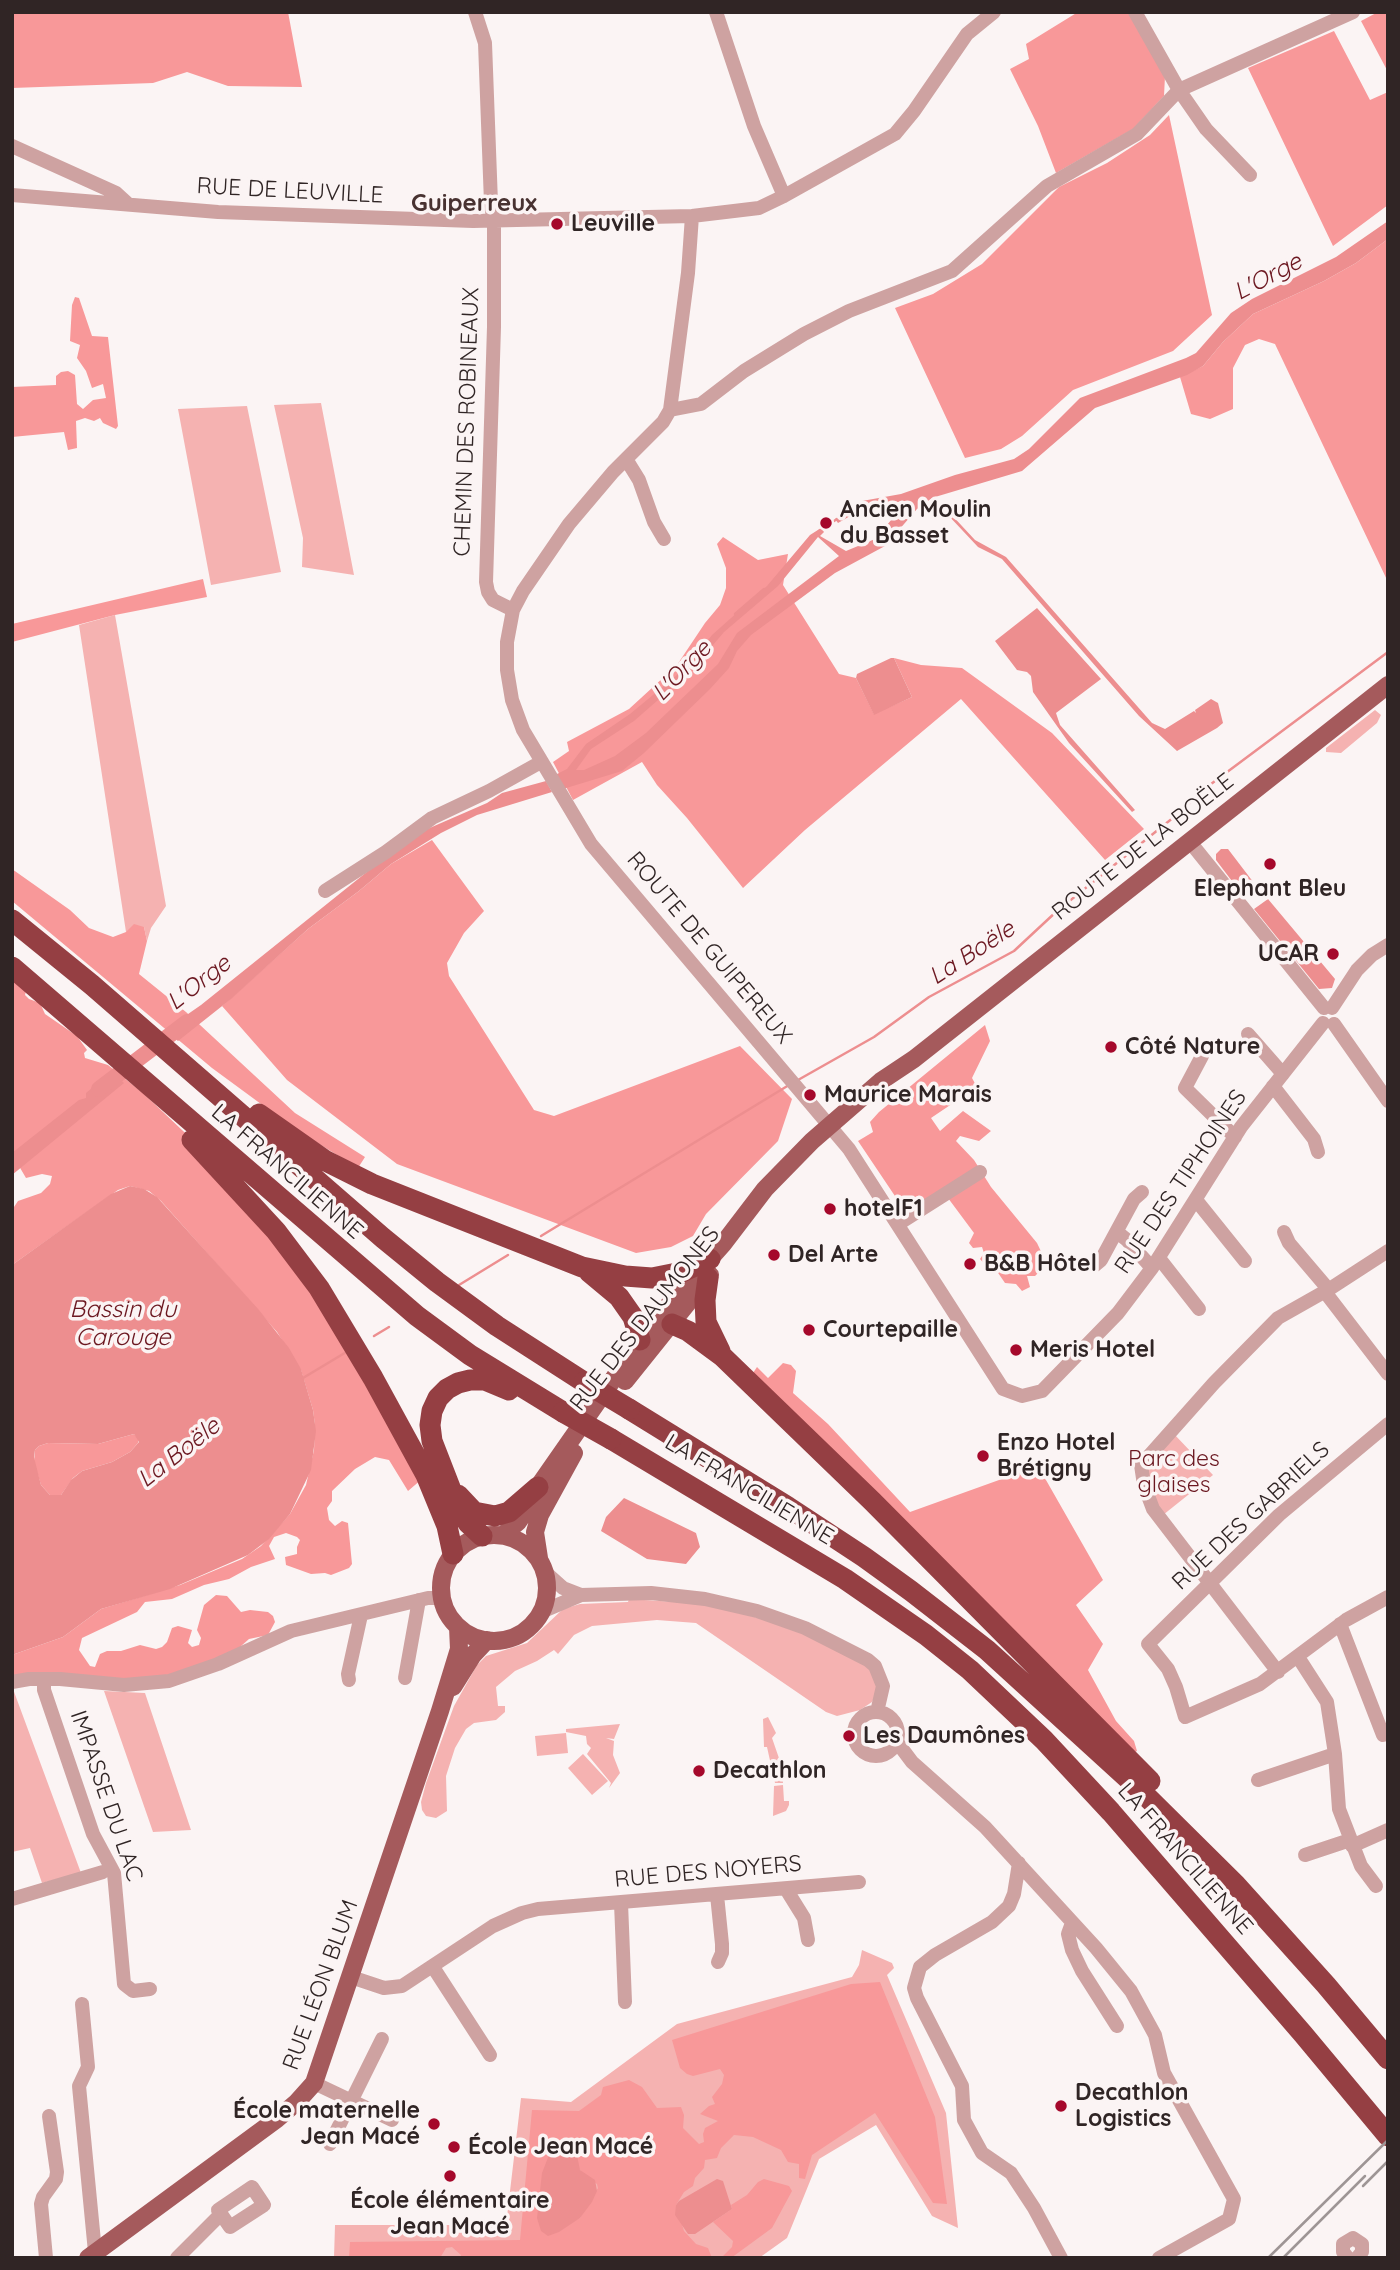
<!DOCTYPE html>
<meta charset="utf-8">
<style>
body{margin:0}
#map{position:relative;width:1400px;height:2270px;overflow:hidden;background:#fbf4f4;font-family:Quicksand,sans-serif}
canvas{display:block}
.frame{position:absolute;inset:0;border:14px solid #302525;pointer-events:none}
</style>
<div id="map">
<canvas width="1400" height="2270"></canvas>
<div class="frame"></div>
</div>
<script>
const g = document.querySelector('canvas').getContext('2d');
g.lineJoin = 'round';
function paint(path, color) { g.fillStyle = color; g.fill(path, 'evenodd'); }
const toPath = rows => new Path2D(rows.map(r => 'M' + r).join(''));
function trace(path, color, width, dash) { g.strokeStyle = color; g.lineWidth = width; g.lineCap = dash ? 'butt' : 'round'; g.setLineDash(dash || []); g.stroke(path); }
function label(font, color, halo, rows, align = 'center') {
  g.font = font + ' Quicksand,sans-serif'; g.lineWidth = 7; g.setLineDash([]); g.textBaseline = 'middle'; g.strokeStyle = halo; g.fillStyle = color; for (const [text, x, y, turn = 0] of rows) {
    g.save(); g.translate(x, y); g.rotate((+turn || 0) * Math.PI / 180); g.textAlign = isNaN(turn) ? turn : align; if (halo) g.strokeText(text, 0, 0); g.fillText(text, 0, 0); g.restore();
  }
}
const green = toPath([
 [321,403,354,575,302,567,303,538,274,405],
 [247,406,281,572,211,585,178,409],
 [115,615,166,906,151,928,147,941,144,927,126,932,79,625],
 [1375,710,1381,715,1377,723,1341,753,1326,752,1326,748],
 [1174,1434,1213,1475,1163,1515,1157,1505,1149,1481,1147,1465],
 [629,1599,707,1604,791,1627,871,1668,878,1691,872,1702,860,1710,837,1716,826,1712,696,1623,657,1620,592,1626,574,1635,558,1654,554,1650,537,1661,515,1671,496,1687,498,1706,505,1706,505,1712,496,1720,474,1723,466,1729,455,1748,446,1776,447,1811,436,1818,426,1816,422,1810,421,1802,426,1783,454,1706,477,1665,486,1656,527,1643,563,1609,580,1604,628,1602],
 [12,1689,13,1689,81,1873,42,1883,30,1848,12,1852],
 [104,1691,145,1693,191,1830,153,1832],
 [768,1717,776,1733,772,1738,781,1764,783,1783,775,1783,767,1747,764,1747,763,1719],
 [620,1724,614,1739,606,1738,614,1741,613,1755,620,1773,609,1788,611,1783,587,1754,591,1748,587,1744,586,1736,566,1732,566,1729],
 [566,1733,568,1753,537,1756,535,1736],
 [583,1754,608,1781,592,1795,568,1768],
 [783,1785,784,1801,789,1801,789,1805,786,1811,773,1816,774,1786],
 [862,1950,892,1963,894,1968,887,1975,946,2113,958,2228,932,2216,876,2125,819,2159,787,2238,759,2258,334,2258,335,2225,506,2225,521,2098,571,2102,677,2024,852,1977,859,1965]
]);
const forest = toPath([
 [12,12,288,12,302,87,228,86,187,72,153,83,12,88],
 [1078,12,1129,12,1165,76,1164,96,1133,129,1056,173,1038,126,1010,69,1029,59,1026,44],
 [1378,12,1388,12,1388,72,1361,21],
 [1334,31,1370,100,1388,92,1388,205,1333,246,1248,68],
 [1169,115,1212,315,1173,351,1073,390,1022,436,1001,449,965,458,895,308,933,294,982,264,1059,187,1107,163,1150,135],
 [1388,239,1388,582,1275,344,1259,339,1245,345,1233,368,1233,409,1210,419,1191,414,1180,377,1203,366,1223,342,1253,314,1324,281,1356,263],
 [75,297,79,298,92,336,108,337,118,426,116,429,103,423,100,418,94,421,85,418,76,421,77,448,68,450,64,432,12,437,12,387,56,385,56,376,61,372,68,371,75,375,77,404,83,409,93,400,106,398,103,384,92,388,86,371,77,358,80,345,70,341,72,305],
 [723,537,758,560,788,554,783,585,839,674,856,678,874,714,912,697,894,658,921,665,962,668,1052,733,1144,829,1105,860,961,699,805,830,743,888,687,818,657,785,642,762,573,800,553,762,569,751,567,742,629,709,677,665,705,623,720,605,726,588,726,568,717,544],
 [203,579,207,597,115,615,12,642,12,624],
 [432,840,484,911,464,933,447,963,449,976,534,1110,554,1116,740,1046,792,1099,778,1141,706,1214,693,1236,671,1247,636,1253,397,1164,287,1080,222,1006,308,929,359,891,391,864],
 [12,869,70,910,89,928,113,937,126,932,134,924,144,927,147,941,139,974,186,1012,295,1113,365,1157,358,1168,295,1129,212,1068,12,901],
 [12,980,26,991,25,995,29,999,40,1003,45,1014,77,1036,87,1050,84,1053,85,1058,108,1065,143,1093,202,1149,290,1255,422,1479,408,1491,389,1460,375,1457,355,1469,332,1491,332,1501,327,1508,329,1520,335,1526,342,1521,348,1523,352,1564,349,1568,331,1575,325,1573,311,1574,286,1565,285,1557,297,1554,297,1547,300,1540,297,1537,286,1533,274,1537,269,1546,275,1559,251,1567,229,1579,204,1585,172,1599,145,1602,137,1612,82,1638,79,1650,90,1666,95,1667,100,1654,107,1651,121,1651,140,1645,156,1649,162,1647,167,1642,172,1628,178,1626,192,1630,188,1643,192,1647,199,1645,201,1638,197,1630,204,1605,216,1595,227,1596,241,1612,250,1610,268,1612,273,1616,275,1622,268,1635,249,1639,231,1655,173,1676,142,1679,12,1676,12,1655,63,1637,101,1609,180,1585,242,1559,261,1546,290,1514,306,1485,314,1450,315,1425,313,1410,301,1370,277,1332,161,1201,149,1191,130,1186,118,1190,12,1265,12,1210,18,1201,41,1193,50,1184,52,1176,42,1174,26,1178,12,1154],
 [985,1025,990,1041,972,1078,977,1087,931,1118,940,1131,963,1111,991,1131,979,1141,960,1136,956,1141,974,1160,991,1187,1037,1243,1047,1264,1035,1276,1027,1276,1030,1287,1022,1291,1016,1284,1005,1283,994,1267,987,1267,980,1259,984,1253,982,1247,973,1248,969,1243,974,1233,948,1198,912,1209,903,1208,858,1141,873,1132,870,1122,879,1112],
 [783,1363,791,1365,796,1371,793,1393,828,1424,910,1512,1038,1466,1103,1580,1076,1605,1103,1644,1088,1670,1116,1721,1134,1741,1137,1751,1131,1754,753,1373,757,1367,768,1378],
 [134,1434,139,1439,138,1443,130,1452,112,1462,82,1471,73,1478,61,1495,50,1495,41,1485,34,1462,35,1450,39,1446,48,1443,98,1444],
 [880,1982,935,2117,947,2204,933,2203,875,2113,812,2155,805,2179,799,2178,799,2164,788,2162,781,2150,753,2137,734,2135,721,2148,717,2158,705,2160,704,2168,695,2178,693,2186,684,2192,676,2205,684,2231,696,2244,708,2248,712,2258,460,2258,461,2255,452,2247,446,2248,440,2258,349,2258,350,2242,520,2240,532,2110,579,2111,601,2095,603,2087,629,2080,642,2087,657,2108,681,2107,684,2115,683,2128,699,2144,704,2142,703,2134,705,2128,718,2121,700,2114,709,2106,715,2104,712,2097,722,2084,724,2075,720,2069,693,2076,687,2074,680,2068,672,2040,851,1984],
 [578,2167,583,2174,597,2184,598,2188,580,2218,566,2225],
 [764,2179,789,2186,792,2191,772,2228,731,2258,721,2258,732,2247,733,2241,713,2222,732,2209,731,2205,747,2195,758,2182]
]);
const water = toPath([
 [1388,221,1388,239,1356,263,1324,281,1253,314,1223,342,1203,366,1187,375,1095,408,1022,471,935,497,975,540,1006,557,1152,723,1165,729,1194,711,1196,713,1195,710,1211,699,1218,703,1223,723,1217,728,1177,751,1139,716,1002,559,978,547,932,498,917,509,885,546,835,573,751,635,737,651,729,668,710,689,644,753,622,771,563,789,555,775,567,769,586,744,630,714,688,666,712,635,767,586,810,535,821,528,824,532,820,536,846,551,875,539,903,506,904,501,864,508,838,523,835,519,862,501,901,494,955,475,1014,459,1029,449,1080,398,1186,358,1196,353,1231,313,1252,299,1336,257],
 [818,537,839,556,737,633,718,664,646,733,615,756,584,770,576,770,591,749,634,721,690,672,724,632,778,586],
 [1037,608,1101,679,1056,713,1060,725,1135,810,1132,812,1069,743,1033,692,1031,676,1027,672,1017,670,995,641],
 [891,658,894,658,912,697,874,715,856,678,857,674],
 [546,781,552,792,477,815,441,833,391,864,359,891,308,929,231,999,178,1041,165,1030,201,1005,368,871,425,830,487,803,502,793],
 [1221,849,1228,849,1257,887,1244,897,1216,860,1216,854],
 [1268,899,1335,979,1332,988,1319,989,1254,909],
 [114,1074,124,1083,12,1175,12,1153,79,1100,86,1098,86,1093,99,1082],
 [130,1186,144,1189,157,1197,259,1310,289,1348,301,1369,313,1410,316,1431,311,1470,290,1514,269,1539,248,1555,170,1589,101,1609,63,1637,12,1655,12,1265,111,1194],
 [134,1434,139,1442,130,1452,112,1462,82,1471,71,1480,61,1495,50,1495,41,1485,34,1457,35,1450,39,1446,48,1443,98,1444],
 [624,1498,696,1533,700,1547,686,1564,647,1559,601,1531,606,1517],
 [563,2145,569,2145,576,2150,580,2170,595,2180,597,2191,592,2202,580,2218,559,2232,548,2236,541,2231,537,2218,542,2173,549,2155],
 [717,2179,723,2181,732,2209,695,2234,688,2234,675,2215,676,2205,679,2201]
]);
const stream = toPath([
 [819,531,837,519],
 [735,614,764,589],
 [798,1080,874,1037,929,997,1014,951,1057,911,1179,813,1203,790,1388,652],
 [541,1236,789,1085],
 [459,1285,508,1255],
 [374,1336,389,1327],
 [303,1378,348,1351]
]);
const river = toPath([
 [99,1089,187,1022]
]);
const minor = toPath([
 [475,12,485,43,491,203,494,226,494,327,486,582,488,592,493,600,513,610],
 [716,12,754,126,784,196],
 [1135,12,1179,90,1206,129,1250,175],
 [12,146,116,193,128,204],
 [12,195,218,212,473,221,692,216,759,208,784,196,895,134,914,111,967,34,994,12],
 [692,216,688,273,670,410,663,422,613,472,569,524,523,591,513,610,507,642,507,670,512,700,523,730,591,844,849,1149,1003,1389,1022,1396,1042,1391,1118,1313,1152,1268,1241,1127,1323,1023],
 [670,410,701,404,744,371,804,334,849,311,952,271,1047,186,1137,134,1179,90,1353,12],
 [626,459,639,480,654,522,664,539],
 [1190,842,1324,1008],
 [325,891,386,852,432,818,489,791,541,762],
 [1332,1008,1357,970,1372,955,1388,945],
 [1334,1024,1388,1101],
 [1248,1034,1283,1074],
 [1202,1056,1185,1088,1235,1137],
 [1273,1086,1314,1139,1318,1152],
 [1196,1200,1245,1261],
 [898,1224,980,1172],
 [1117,1232,1127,1240,1152,1268],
 [1284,1232,1289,1243,1329,1290],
 [1159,1258,1199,1309],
 [1095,1265,1101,1260,1134,1199,1142,1192],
 [1325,1292,1388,1374],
 [1388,1424,1279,1515,1148,1644,1168,1669,1176,1687,1185,1717,1260,1684,1346,1620,1388,1597],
 [544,1571,563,1588,581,1595],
 [541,1612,581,1595,651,1593,705,1599,757,1611,805,1628,868,1660,875,1666,883,1686,877,1712],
 [1340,1624,1383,1735],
 [1298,1657,1327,1702,1335,1754,1339,1809,1361,1866,1376,1886],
 [1278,1672,1153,1509,1144,1485,1141,1465,1214,1383,1278,1318,1331,1288,1388,1251],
 [405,1678,419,1600],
 [44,1679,44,1690,93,1834,114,1873,124,1984,133,1991,150,1989],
 [349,1680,348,1674,361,1615],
 [12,1682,29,1679,60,1679,124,1685,169,1681,218,1664,291,1631,428,1598,442,1598],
 '854 1734a22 22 0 1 1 44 0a22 22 0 1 1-44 0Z',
 [897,1742,912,1762,985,1827,1096,1948,1131,1991,1155,2035,1164,2073,1234,2199,1229,2219,1159,2258],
 [1258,1780,1335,1754],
 [1352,1846,1388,1830],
 [1305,1855,1350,1840],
 [1019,1863,1014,1894,1009,1906,992,1922,935,1955,920,1967,914,1988,917,1998,962,2086,964,2120,982,2153,1011,2173,1034,2208,1061,2258],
 [786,1889,804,1918,808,1940],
 [717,1895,722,1944,722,1953,718,1962],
 [12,1899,103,1872],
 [621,1903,625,2002],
 [1072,1923,1068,1934,1072,1950,1082,1971,1117,2026],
 [433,1967,490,2055],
 [351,1977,384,1988,402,1986,493,1926,522,1913,538,1909,859,1882],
 [82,2004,88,2067,79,2086,95,2252],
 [314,2083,392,2120],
 [330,2144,382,2039],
 [46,2258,41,2204,43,2197,56,2179,57,2172,49,2116],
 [177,2258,221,2214,218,2210,252,2187,264,2205,230,2227,221,2214],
 [1348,2258,1343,2252,1343,2244,1353,2238,1362,2244,1362,2252,1357,2258]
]);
const major = toPath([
 [625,1381,710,1275],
 '441 1588a53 53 0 1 1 106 0a53 53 0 1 1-106 0Z',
 [503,1535,518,1522,529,1506,538,1487,651,1325,723,1244,765,1189,812,1141,881,1081,914,1059,1388,685],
 [539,1558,535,1532,540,1515,574,1453],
 [453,1687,473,1655,487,1640],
 [88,2258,277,2119,297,2102,314,2083,440,1711,459,1649,458,1627]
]);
const highway = toPath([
 [12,920,92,985,383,1238,437,1282,497,1326,584,1382],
 [12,967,417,1316,470,1355,563,1412],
 [259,1114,326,1161,372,1184,582,1267,625,1276,652,1278,682,1272,710,1259],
 [192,1140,276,1231,319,1288,373,1378,426,1475,447,1526,453,1554],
 [589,1272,619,1297,633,1317,640,1340],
 [708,1278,705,1300,706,1322,720,1351],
 [672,1324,688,1331,722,1356,872,1501,1150,1781],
 [629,1409,788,1507,864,1557,911,1591,987,1650,1135,1785,1236,1885,1326,1985,1388,2059],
 [611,1439,845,1579,926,1635,970,1670,1044,1740,1111,1812,1303,2034,1388,2136],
 [458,1495,474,1512,495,1516,509,1512,538,1487],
 [482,1536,468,1523,458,1508,432,1441,430,1425,432,1411,438,1398,447,1389,458,1383,470,1380,485,1380,509,1390]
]);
const rail = toPath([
 [1363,2186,1388,2161],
 [1268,2258,1388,2140],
 [1283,2258,1365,2176]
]);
const highwayBridge = toPath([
 [584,1382,629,1409],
 [563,1412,611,1439]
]);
const markers = [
 [557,224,7,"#a5082b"],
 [826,523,7,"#a5082b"],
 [1270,864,7,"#a5082b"],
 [1333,954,7,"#a5082b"],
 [1111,1047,7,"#a5082b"],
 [810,1095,7,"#a5082b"],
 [830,1209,7,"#a5082b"],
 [774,1255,7,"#a5082b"],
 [970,1264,7,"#a5082b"],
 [809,1330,7,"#a5082b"],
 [1016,1350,7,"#a5082b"],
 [983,1456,7,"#a5082b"],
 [849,1736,7,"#a5082b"],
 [699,1771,7,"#a5082b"],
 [1061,2106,7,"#a5082b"],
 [434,2124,7,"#a5082b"],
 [454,2147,7,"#a5082b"],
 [450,2176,7,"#a5082b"]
];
const streetNames = [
 ["RUE DE LEUVILLE",290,191,3],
 ["CHEMIN DES ROBINEAUX",467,422,-88],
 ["ROUTE DE LA BOËLE",1143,847,-38],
 ["ROUTE DE GUIPEREUX",709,948,50],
 ["LA FRANCILIENNE",287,1172,41],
 ["RUE DES TIPHOINES",1181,1182,-56],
 ["RUE DES DAUMONES",645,1319,-52],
 ["LA FRANCILIENNE",749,1490,31],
 ["RUE DES GABRIELS",1251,1516,-43],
 ["IMPASSE DU LAC",106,1796,71],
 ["LA FRANCILIENNE",1185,1859,49],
 ["RUE DES NOYERS",708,1872,-5],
 ["RUE LÉON BLUM",321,1985,-70]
];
const poiNames = [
 ["Leuville",571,224],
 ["Ancien Moulin",840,510],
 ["du Basset",840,536],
 ["Elephant Bleu",1270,889,"center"],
 ["UCAR",1319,954,"right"],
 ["Côté Nature",1125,1047],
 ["Maurice Marais",824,1095],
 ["hotelF1",844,1209],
 ["Del Arte",788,1255],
 ["B&B Hôtel",984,1264],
 ["Courtepaille",823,1330],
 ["Meris Hotel",1030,1350],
 ["Enzo Hotel",997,1443],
 ["Brétigny",997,1469],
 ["Les Daumônes",863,1736],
 ["Decathlon",713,1771],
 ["Decathlon",1075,2093],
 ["Logistics",1075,2119],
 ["École maternelle",420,2111,"right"],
 ["Jean Macé",420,2137,"right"],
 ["École Jean Macé",468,2147],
 ["École élémentaire",450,2201,"center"],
 ["Jean Macé",450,2227,"center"]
];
const parkNames = [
 ["Parc des",1174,1459],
 ["glaises",1174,1485]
];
const neighbourhoodNames = [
 ["Guiperreux",474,204]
];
const waterNames = [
 ["L'Orge",1268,277,-28],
 ["L'Orge",682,671,-46],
 ["La Boële",972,953,-33],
 ["L'Orge",199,983,-38],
 ["Bassin du",123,1310],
 ["Carouge",123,1338],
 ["La Boële",179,1453,-38]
];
paint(green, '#f5b2b1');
paint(forest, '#f89899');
paint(water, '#ed8e8f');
trace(stream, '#ed8e8f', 2.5);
trace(river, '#ed8e8f', 16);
trace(minor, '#cea2a1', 14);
trace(major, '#a55a5c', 18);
trace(highway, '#953f43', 21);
trace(rail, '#9e9595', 2.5);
trace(highwayBridge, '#953f43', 21);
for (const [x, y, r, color] of markers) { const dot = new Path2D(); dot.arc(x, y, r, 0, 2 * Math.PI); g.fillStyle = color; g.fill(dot); trace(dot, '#fbf4f4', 2.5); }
label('23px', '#302525', '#fbf4f4', streetNames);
label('bold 23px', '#302525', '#fbf4f4', poiNames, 'left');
label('23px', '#6b1821', '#fbf4f4', parkNames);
label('bold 24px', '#483231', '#fbf4f4', neighbourhoodNames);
label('italic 24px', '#6c1821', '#fbf4f4', waterNames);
</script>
